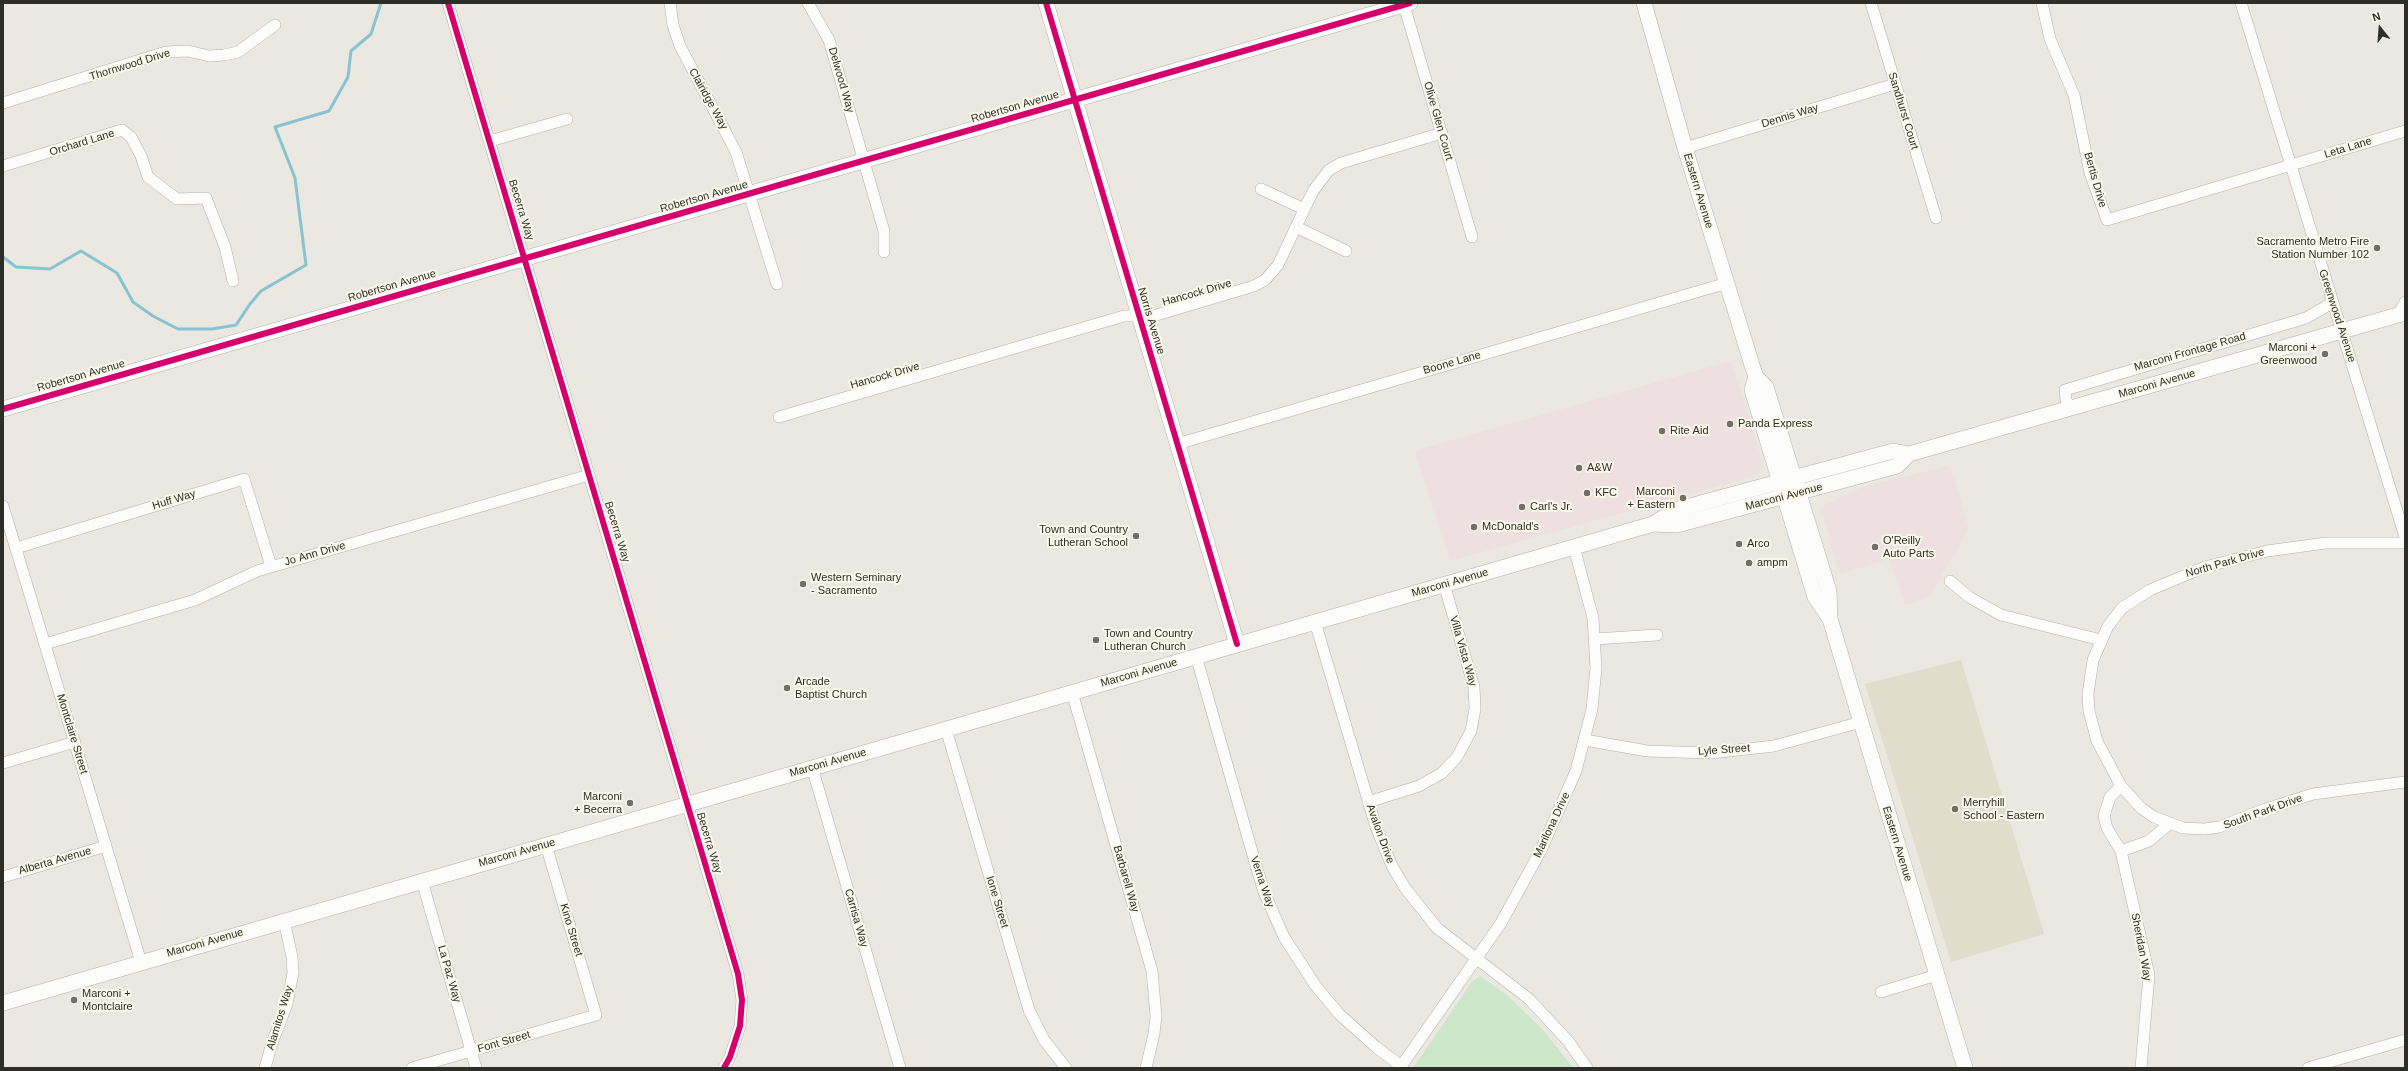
<!DOCTYPE html>
<style>
body{margin:0}
#map{position:relative;width:2408px;height:1071px;overflow:hidden;background:#eae8e0;font-family:Arial,sans-serif}
canvas{display:block}
.frame{position:absolute;inset:0;border:4px solid #2e2e28;pointer-events:none}
.north{position:absolute;left:2360px;top:8px;width:40px;height:40px;-webkit-text-stroke:3px #faf8ea;paint-order:stroke;rotate:343deg;font-size:11px;font-weight:700;line-height:16px;text-align:center;color:#2e2e28}
.north::after{content:'';display:block;margin:auto;width:14px;height:18px;background:#2e2e28;clip-path:polygon(50% 0,100% 100%,50% 72%,0 100%)}
</style>
<div id="map">
<canvas width="2408" height="1071"></canvas>
<div class="frame"></div>
<div class="north">N</div>
</div>
<script>
const g = document.querySelector('canvas').getContext('2d');
g.lineJoin = 'round';
function paint(path, color) { g.fillStyle = color; g.fill(path, 'evenodd'); }
const toPath = rows => new Path2D(rows.map(r => 'M' + r).join(''));
function trace(path, color, width, dash) { g.strokeStyle = color; g.lineWidth = width; g.lineCap = dash ? 'butt' : 'round'; g.setLineDash(dash || []); g.stroke(path); }
function label(font, color, halo, rows, align = 'center') {
  g.font = font + ' Arial,sans-serif'; g.lineWidth = 4; g.setLineDash([]); g.textBaseline = 'middle'; g.strokeStyle = halo; g.fillStyle = color; for (const [text, x, y, turn = 0] of rows) {
    g.save(); g.translate(x, y); g.rotate((+turn || 0) * Math.PI / 180); g.textAlign = isNaN(turn) ? turn : align; if (halo) g.strokeText(text, 0, 0); g.fillText(text, 0, 0); g.restore();
  }
}
const commercial = toPath([
 [1731,361,1764,466,1758,475,1450,561,1415,455,1417,450],
 [1950,465,1969,529,1929,597,1905,605,1889,559,1840,574,1821,511,1826,504,1860,488]
]);
const built = toPath([
 [1961,660,2044,934,1951,962,1865,684]
]);
const green = toPath([
 [1480,976,1508,996,1543,1030,1573,1068,1413,1068,1472,982]
]);
const stream = toPath([
 [3,257,16,267,50,269,81,251,117,273,133,302,153,316,178,329,212,329,236,325,250,304,261,291,306,265,295,178,275,127,329,111,348,77,351,51,371,34,381,3]
]);
const street = toPath([
 [448,3,738,974,742,1000,740,1026,730,1057,724,1068],
 [670,3,673,25,680,46,736,152,777,284],
 [808,3,829,40,884,231,884,252],
 [1871,3,1936,218],
 [2042,3,2050,39,2074,95,2090,173,2107,220,2405,131],
 [2241,3,2405,537],
 [1404,5,1472,237],
 [3,103,166,52,188,51,209,56,224,55,238,52,275,25],
 [490,141,567,119],
 [1685,148,1895,84],
 [3,166,122,130,131,137,141,156,148,177,177,199,206,198,225,247,233,281],
 [1261,189,1304,209],
 [1296,227,1346,251],
 [2398,315,2405,302],
 [2070,408,2066,400,2065,390,2306,318,2332,303],
 [779,417,1124,316,1153,316,1254,286,1265,280,1278,265,1313,191,1329,170,1341,163,1442,133],
 [1177,444,1727,283],
 [3,506,141,962],
 [2405,543,2326,543,2267,551,2205,567,2150,590,2122,608,2108,626,2093,660,2088,694,2089,711,2097,741,2121,786,2141,808,2154,817,2183,828,2205,829,2219,827,2266,809,2313,794,2405,782],
 [16,548,244,479,271,566],
 [1950,581,1969,597,2001,615,2101,640],
 [1315,622,1376,827,1392,866,1405,888,1437,928,1529,999,1568,1041,1587,1068],
 [1595,639,1657,635],
 [45,644,195,600,257,571,589,475],
 [1196,656,1257,869,1264,892,1284,937,1315,985,1339,1014,1376,1047,1401,1066],
 [1072,692,1152,971,1156,1016,1154,1034,1146,1068],
 [946,729,1029,1010,1044,1040,1066,1068],
 [1585,740,1647,751,1711,753,1774,746,1861,722],
 [3,763,75,742],
 [812,767,900,1068],
 [2121,786,2110,797,2104,816,2107,828,2121,851,2149,975,2141,1068],
 [1368,802,1419,786,1442,773,1457,757,1471,731,1475,709,1474,687,1444,584],
 [2121,851,2149,841,2169,824],
 [3,877,106,846],
 [422,881,476,1068],
 [1881,992,1937,975],
 [265,1068,272,1043,287,1004,293,973,292,957,284,920],
 [412,1068,596,1015,546,845],
 [1400,1068,1501,923,1541,850,1576,771,1592,709,1596,668,1593,618,1574,547],
 [2308,1068,2405,1040]
]);
const secondary = toPath([
 [1046,3,1237,644],
 [1644,3,1685,148,1752,365,1756,377,1766,387,1829,591,1830,619,1965,1068],
 [1756,377,1752,390,1815,597,1830,619],
 [3,409,1410,3],
 [1653,524,1677,525,1871,473,1897,466,1909,454],
 [3,1003,1653,524,1675,510,1893,451,1909,454,2405,313]
]);
const cycleway = toPath([
 [448,3,738,974,742,1000,740,1026,730,1057,724,1068],
 [1046,3,1237,644],
 [3,409,1410,3]
]);
const markers = [
 [2377,248,4,"#706f68"],
 [2325,354,4,"#706f68"],
 [1730,424,4,"#706f68"],
 [1662,431,4,"#706f68"],
 [1579,468,4,"#706f68"],
 [1587,493,4,"#706f68"],
 [1683,498,4,"#706f68"],
 [1522,507,4,"#706f68"],
 [1474,527,4,"#706f68"],
 [1136,536,4,"#706f68"],
 [1739,544,4,"#706f68"],
 [1875,547,4,"#706f68"],
 [1749,563,4,"#706f68"],
 [803,584,4,"#706f68"],
 [1096,640,4,"#706f68"],
 [787,688,4,"#706f68"],
 [630,803,4,"#706f68"],
 [1955,809,4,"#706f68"],
 [74,1000,4,"#706f68"]
];
const streetNames = [
 ["Thornwood Drive",130,65,-17],
 ["Delwood Way",841,80,74],
 ["Clairidge Way",708,99,61],
 ["Robertson Avenue",1015,107,-16],
 ["Sandhurst Court",1903,111,73],
 ["Dennis Way",1790,116,-17],
 ["Olive Glen Court",1438,121,74],
 ["Orchard Lane",82,143,-17],
 ["Leta Lane",2348,148,-17],
 ["Bertis Drive",2095,180,74],
 ["Eastern Avenue",1698,191,73],
 ["Robertson Avenue",704,197,-16],
 ["Becerra Way",521,210,73],
 ["Robertson Avenue",392,286,-16],
 ["Hancock Drive",1197,293,-16],
 ["Greenwood Avenue",2337,316,72],
 ["Norris Avenue",1151,321,73],
 ["Marconi Frontage Road",2190,352,-16],
 ["Boone Lane",1452,363,-16],
 ["Robertson Avenue",81,376,-16],
 ["Hancock Drive",885,376,-16],
 ["Marconi Avenue",2157,384,-16],
 ["Marconi Avenue",1784,497,-15],
 ["Huff Way",174,500,-17],
 ["Becerra Way",617,532,73],
 ["Jo Ann Drive",315,554,-16],
 ["North Park Drive",2225,563,-16],
 ["Marconi Avenue",1450,583,-16],
 ["Villa Vista Way",1463,651,74],
 ["Marconi Avenue",1139,673,-16],
 ["Montclaire Street",72,734,73],
 ["Lyle Street",1724,750,-4],
 ["Marconi Avenue",828,763,-16],
 ["South Park Drive",2263,812,-20],
 ["Marilona Drive",1552,825,-65],
 ["Avalon Drive",1380,834,70],
 ["Becerra Way",709,843,73],
 ["Eastern Avenue",1897,844,73],
 ["Marconi Avenue",517,853,-16],
 ["Alberta Avenue",55,861,-16],
 ["Barbarell Way",1126,879,74],
 ["Verna Way",1262,882,71],
 ["Ione Street",997,902,73],
 ["Carrisa Way",856,918,74],
 ["Kino Street",571,930,73],
 ["Marconi Avenue",205,943,-16],
 ["Sheridan Way",2141,947,79],
 ["La Paz Way",449,974,74],
 ["Alamitos Way",280,1018,-73],
 ["Font Street",504,1042,-16]
];
const poiNames = [
 ["Sacramento Metro Fire",2369,242,"right"],
 ["Station Number 102",2369,255,"right"],
 ["Marconi +",2317,348,"right"],
 ["Greenwood",2317,361,"right"],
 ["Panda Express",1738,424],
 ["Rite Aid",1670,431],
 ["A&W",1587,468],
 ["Marconi",1675,492,"right"],
 ["+ Eastern",1675,505,"right"],
 ["KFC",1595,493],
 ["Carl's Jr.",1530,507],
 ["McDonald's",1482,527],
 ["Town and Country",1128,530,"right"],
 ["Lutheran School",1128,543,"right"],
 ["O'Reilly",1883,541],
 ["Auto Parts",1883,554],
 ["Arco",1747,544],
 ["ampm",1757,563],
 ["Western Seminary",811,578],
 ["- Sacramento",811,591],
 ["Town and Country",1104,634],
 ["Lutheran Church",1104,647],
 ["Arcade",795,682],
 ["Baptist Church",795,695],
 ["Marconi",622,797,"right"],
 ["+ Becerra",622,810,"right"],
 ["Merryhill",1963,803],
 ["School - Eastern",1963,816],
 ["Marconi +",82,994],
 ["Montclaire",82,1007]
];
paint(commercial, '#eee0e0');
paint(built, '#e0ddcd');
paint(green, '#cbe6c9');
trace(stream, '#89c3d1', 3);
trace(street, '#b2b0ab', 12);
trace(secondary, '#b2b0ab', 16);
trace(street, '#fcfcfa', 11);
trace(secondary, '#fcfcfa', 15);
trace(cycleway, '#d6006c', 6);
for (const [x, y, r, color] of markers) { const dot = new Path2D(); dot.arc(x, y, r, 0, 2 * Math.PI); g.fillStyle = color; g.fill(dot); trace(dot, '#faf8ea', 1.5); }
label('11px', '#2e2e28', '#faf8ea', streetNames);
label('11px', '#2e2e28', '#faf8ea', poiNames, 'left');
</script>
